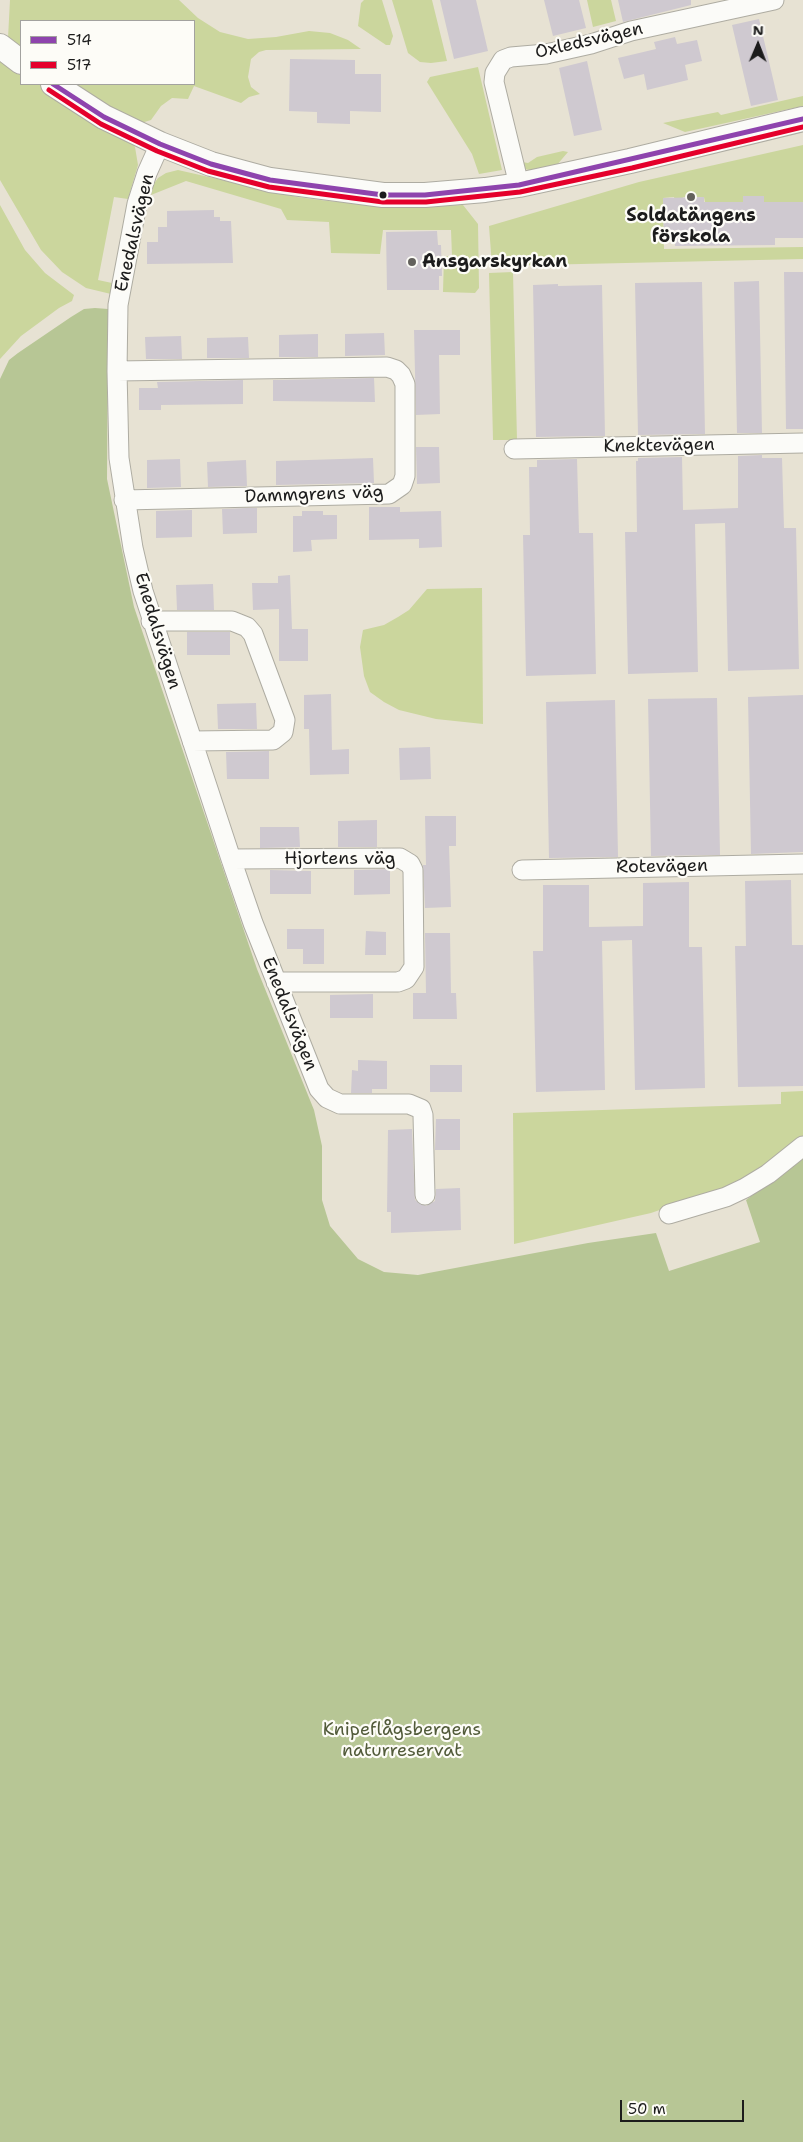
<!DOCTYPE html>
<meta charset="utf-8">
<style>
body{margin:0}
#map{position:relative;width:803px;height:2142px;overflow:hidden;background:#e7e2d3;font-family:"Shantell Sans",sans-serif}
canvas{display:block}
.legend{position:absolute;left:20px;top:20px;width:175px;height:65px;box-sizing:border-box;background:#fdfcf7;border:1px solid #a3a29f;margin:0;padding:6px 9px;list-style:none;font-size:15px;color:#1c1c1c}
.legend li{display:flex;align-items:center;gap:10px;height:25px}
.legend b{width:25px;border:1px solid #a3a29f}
.north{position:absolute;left:733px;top:20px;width:50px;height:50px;-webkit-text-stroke:4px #fdfcf7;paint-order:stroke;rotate:1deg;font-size:14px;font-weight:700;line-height:20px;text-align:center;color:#1c1c1c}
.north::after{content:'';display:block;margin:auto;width:18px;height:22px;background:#1c1c1c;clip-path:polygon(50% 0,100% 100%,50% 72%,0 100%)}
.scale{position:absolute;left:620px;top:2100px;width:124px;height:22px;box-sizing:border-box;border:2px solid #1c1c1c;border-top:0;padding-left:6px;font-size:15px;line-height:18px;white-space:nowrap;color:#1c1c1c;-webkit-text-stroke:4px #fdfcf7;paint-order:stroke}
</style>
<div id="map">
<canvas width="803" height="2142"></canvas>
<ul class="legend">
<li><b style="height:6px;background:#8e44ad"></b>514</li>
<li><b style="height:6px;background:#e4002b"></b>517</li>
</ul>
<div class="north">N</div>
<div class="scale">50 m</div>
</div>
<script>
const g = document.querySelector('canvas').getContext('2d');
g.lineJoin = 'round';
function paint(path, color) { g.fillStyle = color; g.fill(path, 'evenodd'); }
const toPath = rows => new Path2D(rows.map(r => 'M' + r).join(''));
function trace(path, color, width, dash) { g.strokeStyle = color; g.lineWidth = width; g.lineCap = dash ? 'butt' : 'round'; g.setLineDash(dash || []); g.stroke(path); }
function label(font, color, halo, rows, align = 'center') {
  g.font = font + ' "Shantell Sans",sans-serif'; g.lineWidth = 4.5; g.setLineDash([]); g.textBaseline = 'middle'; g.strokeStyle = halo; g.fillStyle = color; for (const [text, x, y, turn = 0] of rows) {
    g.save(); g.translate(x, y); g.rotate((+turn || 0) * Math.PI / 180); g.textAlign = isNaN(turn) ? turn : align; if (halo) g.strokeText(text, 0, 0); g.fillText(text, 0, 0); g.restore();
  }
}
const green = toPath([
 [10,0,179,0,198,18,220,32,248,39,276,37,309,31,330,33,348,40,361,49,266,50,259,52,251,59,248,77,251,87,260,94,249,97,241,103,194,86,188,99,172,98,161,106,151,120,138,124,68,84,194,84,194,21,21,21,21,49,8,38],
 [364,0,382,0,393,36,390,45,386,45,358,26,361,3],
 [392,0,432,0,447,61,431,63,420,62,408,53],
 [587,0,611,0,616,21,593,27],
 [0,50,21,68,21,84,40,84,129,137,135,147,138,165,128,199,114,197,98,280,112,283,111,294,86,288,62,272,41,250,0,180],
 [478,67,502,170,479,174,472,154,427,82,430,77],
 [803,96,803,106,685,132,663,123,718,112,721,115],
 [803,145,803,202,764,202,764,196,744,196,743,202,705,202,704,197,684,197,675,203,674,197,663,198,664,249,803,247,803,259,492,266,489,226,639,182],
 [563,151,568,152,556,166,535,171,524,169,522,162,528,163,537,157],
 [178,170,297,197,328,201,403,207,463,205,478,224,479,288,475,293,443,292,444,256,452,256,451,230,383,230,380,254,331,253,329,222,287,220,281,209,186,181,151,195,153,185,158,178,166,173],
 [0,205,25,250,45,273,74,295,72,301,59,308,21,336,0,359],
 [513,272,517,440,493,440,489,273],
 [482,588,483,724,436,719,399,710,384,702,370,692,364,676,360,647,363,630,384,625,398,617,409,610,427,589],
 [803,1091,803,1136,757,1173,726,1187,651,1213,514,1244,513,1113,781,1104,781,1092]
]);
const forest = toPath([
 [95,308,108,309,107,479,134,607,257,969,314,1110,322,1146,322,1200,330,1226,358,1259,384,1272,418,1275,588,1243,656,1233,669,1271,760,1242,746,1200,803,1157,803,2142,0,2142,0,379,9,360,18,353,71,317,84,309]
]);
const building = toPath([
 [440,0,476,0,488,51,454,59],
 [544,0,579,0,586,28,553,36],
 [618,0,691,0,691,5,623,22],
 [759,19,778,100,751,106,732,25],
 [675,37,677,44,697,40,702,61,685,65,688,80,647,90,644,74,624,79,618,58,656,49,654,42],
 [290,59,355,60,355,74,381,74,381,112,350,111,350,124,317,123,317,112,289,111],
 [587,61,602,130,574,136,559,68],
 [743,196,764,196,764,202,803,202,803,238,775,238,775,245,675,246,675,241,664,241,663,198,704,197,704,202,743,202],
 [214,210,214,217,220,217,220,221,231,221,233,263,147,264,147,242,158,242,158,227,167,227,167,211],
 [437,231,438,245,441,245,442,276,439,276,439,290,387,290,386,232],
 [784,272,803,272,803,429,786,429],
 [759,281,762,433,737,433,734,282],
 [702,282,705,434,638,435,635,283],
 [558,284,558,286,602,285,605,436,536,437,533,285],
 [414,330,460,330,460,355,439,355,440,414,416,415],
 [384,333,385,355,345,356,345,334],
 [318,334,318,357,279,357,279,335],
 [181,336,182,359,146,359,145,337],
 [248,337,249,358,207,358,207,338],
 [374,378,375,402,273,401,273,380],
 [243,380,243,404,161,405,161,410,139,410,139,388,158,388,157,382],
 [416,447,439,447,440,483,417,484],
 [762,455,762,458,782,458,784,528,796,528,799,669,728,671,725,523,695,524,698,672,628,674,625,532,637,532,636,461,638,461,638,458,682,457,683,510,738,508,738,456],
 [373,458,374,483,276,485,276,461],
 [180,459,181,487,147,488,147,460],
 [577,459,579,533,593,533,596,674,526,676,523,535,530,535,529,467,537,467,537,460],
 [246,460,247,486,208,487,207,462],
 [369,507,400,507,400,512,441,511,442,547,419,548,419,539,369,540],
 [247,508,257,508,257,533,223,534,222,509],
 [192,510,192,537,156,538,156,511],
 [302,511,323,511,323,515,337,515,337,539,311,540,312,551,293,552,293,516,302,516],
 [290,575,292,629,308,629,308,661,279,661,279,609,253,610,252,583,278,583,278,576],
 [213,584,214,610,177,610,176,585],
 [187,632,230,632,230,655,187,655],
 [331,694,332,750,349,749,349,774,310,775,309,729,304,729,304,695],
 [803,695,803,852,751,854,748,697],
 [717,698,720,855,651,856,648,699],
 [615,700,618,857,549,858,546,702],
 [256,703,257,729,218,729,217,704],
 [430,747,431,779,400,780,399,748],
 [269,751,269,779,227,779,226,752],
 [425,816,456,816,456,846,449,846,451,907,425,908,423,865,426,865],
 [377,820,377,847,338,847,338,821],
 [260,827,299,827,300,847,260,848],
 [390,869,390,894,354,895,354,870],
 [270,870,311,871,311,894,270,894],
 [791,880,792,945,803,945,803,1086,738,1087,735,946,746,946,745,881],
 [689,882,689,947,702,947,705,1088,635,1090,632,940,602,941,605,1090,536,1092,533,951,543,951,543,885,589,885,589,927,643,926,643,883],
 [287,929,324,929,324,964,303,964,303,949,287,949],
 [366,931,386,932,386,955,365,955],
 [425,933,450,933,451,993,456,993,457,1019,413,1019,413,993,426,993],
 [373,994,373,1018,330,1018,330,995],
 [358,1060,387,1061,387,1089,372,1089,372,1093,351,1093,352,1070,358,1071],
 [430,1065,462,1065,462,1092,430,1092],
 [436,1119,460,1119,460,1150,435,1150],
 [412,1129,415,1200,426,1206,435,1201,436,1189,460,1188,461,1230,391,1233,391,1212,387,1212,388,1130]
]);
const minor = toPath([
 [160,144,147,173,137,204,118,305,117,371,119,458,133,548,143,591,231,859,253,923,319,1089,327,1098,340,1104,409,1104,421,1109,423,1115,425,1195],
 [519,185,494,82,495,73,503,60,511,57,546,54,591,44,631,31,774,0],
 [117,371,387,367,396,370,401,375,405,384,405,476,402,485,389,494,124,500],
 [514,449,803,443],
 [151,621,232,621,247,627,253,634,285,720,283,732,273,740,192,741],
 [231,859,400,858,410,864,413,870,414,967,406,979,398,982,276,982],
 [522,870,803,864],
 [669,1214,726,1197,745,1188,768,1174,803,1146]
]);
const tertiary = toPath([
 [0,46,21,62],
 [53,84,104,117,160,144,211,164,270,180,383,195,425,195,485,190,519,185,630,161,803,119]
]);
const bus1 = toPath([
 [53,84,104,117,160,144,211,164,270,180,383,195,425,195,519,185,803,119]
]);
const bus2 = toPath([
 [49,90,101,124,157,151,208,171,269,187,383,202,426,202,520,192,632,168,803,127]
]);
const markers = [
 [383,195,4.5,"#1c1c1c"],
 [691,197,5,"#63615c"],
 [412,262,5,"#63615c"]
];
const streetNames = [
 ["Oxledsvägen",589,41,-13],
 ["Enedalsvägen",135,233,-77],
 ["Knektevägen",659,446,-1],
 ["Dammgrens väg",314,495,-2],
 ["Enedalsvägen",157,631,73],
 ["Hjortens väg",340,859],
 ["Rotevägen",662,867,-1],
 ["Enedalsvägen",289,1014,68]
];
const poiNames = [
 ["Soldatängens",691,216],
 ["förskola",691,237],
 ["Ansgarskyrkan",422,262,"left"]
];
const parkNames = [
 ["Knipeflågsbergens",402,1730],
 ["naturreservat",402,1751]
];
paint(green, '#cbd69d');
paint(forest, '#b7c695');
paint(building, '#cfc9d0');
trace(minor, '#aeaca2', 21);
trace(tertiary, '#aeaca2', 26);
trace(minor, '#fbfbf8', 19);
trace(tertiary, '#fbfbf8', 24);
trace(bus1, '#8e44ad', 5);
trace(bus2, '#e4002b', 5);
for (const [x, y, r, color] of markers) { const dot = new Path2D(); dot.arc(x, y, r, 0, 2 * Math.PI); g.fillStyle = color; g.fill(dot); trace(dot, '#fdfcf7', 2); }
label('18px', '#1c1c1c', '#fdfcf7', streetNames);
label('bold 18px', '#1c1c1c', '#fdfcf7', poiNames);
label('18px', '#515a39', '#fdfcf7', parkNames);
</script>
